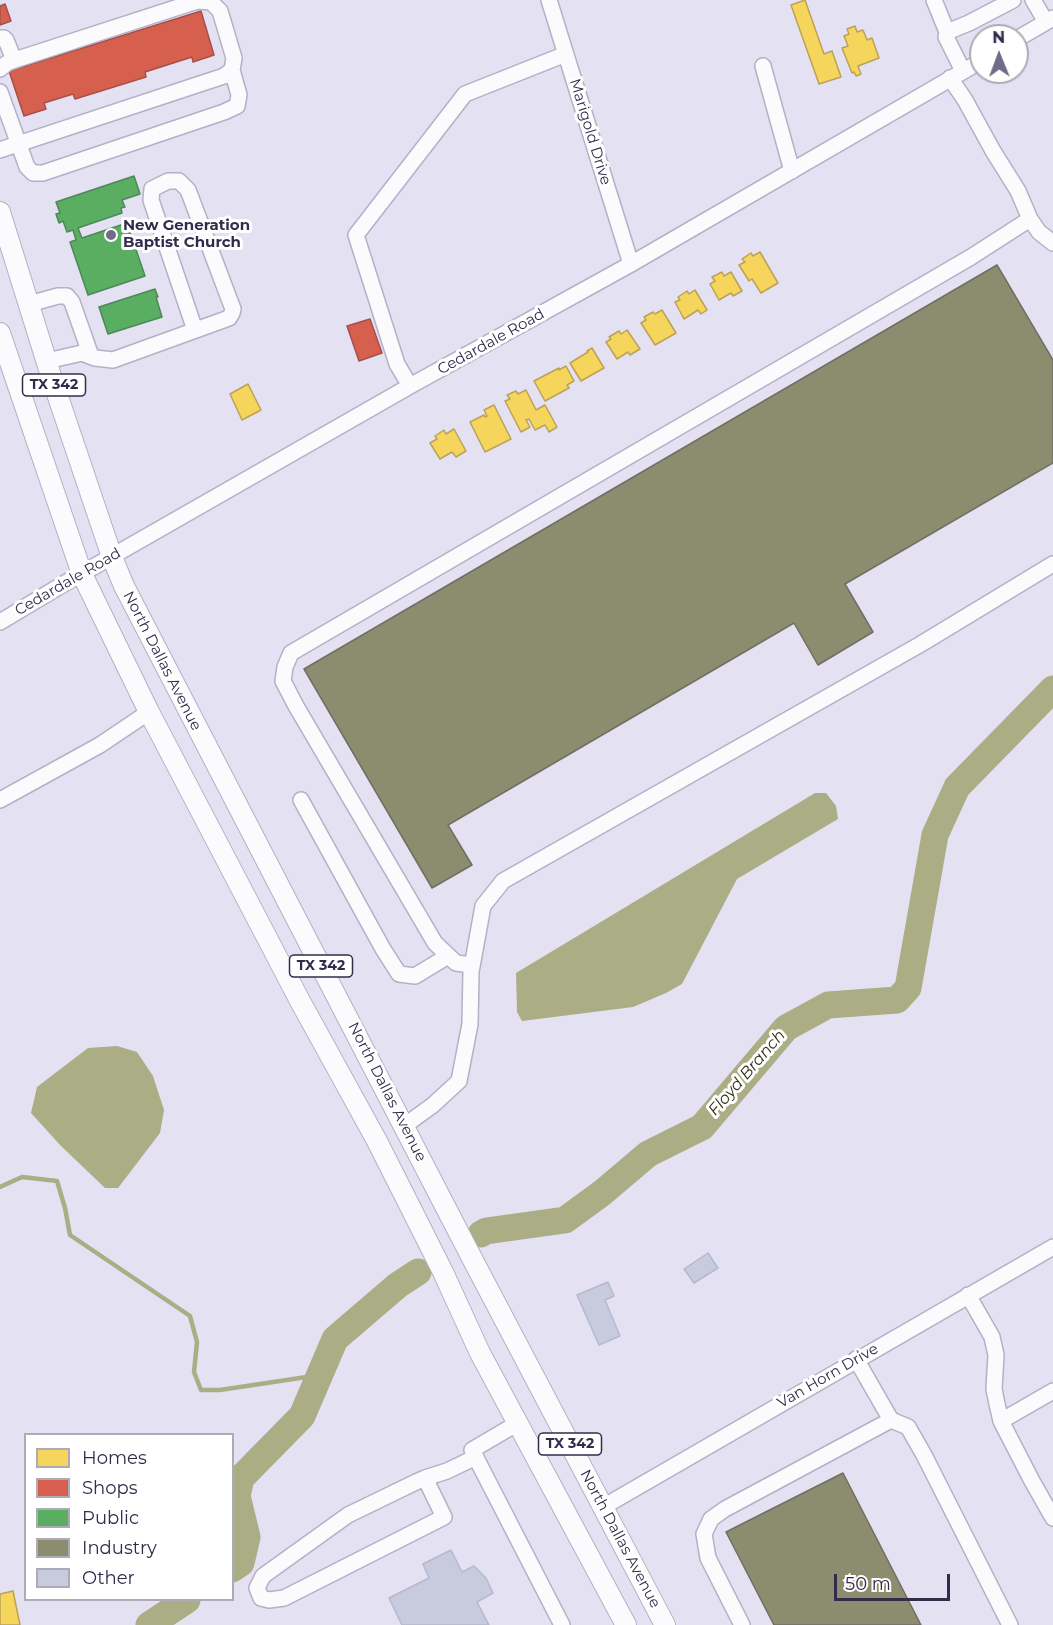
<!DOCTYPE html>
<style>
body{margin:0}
#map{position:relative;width:1053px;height:1625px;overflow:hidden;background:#e4e1f3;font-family:Montserrat,sans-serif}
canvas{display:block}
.legend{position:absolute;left:24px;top:1433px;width:210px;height:168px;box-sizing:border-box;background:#fff;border:2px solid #adabb7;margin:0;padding:8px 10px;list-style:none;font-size:18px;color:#322c4b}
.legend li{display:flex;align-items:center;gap:12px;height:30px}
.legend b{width:30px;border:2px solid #adabb7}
.north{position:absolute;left:969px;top:24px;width:60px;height:60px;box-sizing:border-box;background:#fff;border:2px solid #adabb7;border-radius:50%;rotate:359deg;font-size:16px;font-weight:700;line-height:24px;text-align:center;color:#322c4b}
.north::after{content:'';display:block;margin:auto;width:21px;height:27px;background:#706b86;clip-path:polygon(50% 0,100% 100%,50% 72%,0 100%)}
.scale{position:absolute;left:834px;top:1574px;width:116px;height:27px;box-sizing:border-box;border:3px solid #322c4b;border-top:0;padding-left:8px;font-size:18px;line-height:21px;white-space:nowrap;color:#322c4b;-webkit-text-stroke:4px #fff;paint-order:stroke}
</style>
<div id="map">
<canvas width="1053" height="1625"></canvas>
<ul class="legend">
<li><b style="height:16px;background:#f6d55c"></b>Homes</li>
<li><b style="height:16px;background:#d6604d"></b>Shops</li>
<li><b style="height:16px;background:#5aae61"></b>Public</li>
<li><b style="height:16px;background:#8c8c6e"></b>Industry</li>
<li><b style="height:16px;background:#c8cade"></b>Other</li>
</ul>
<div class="north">N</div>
<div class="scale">50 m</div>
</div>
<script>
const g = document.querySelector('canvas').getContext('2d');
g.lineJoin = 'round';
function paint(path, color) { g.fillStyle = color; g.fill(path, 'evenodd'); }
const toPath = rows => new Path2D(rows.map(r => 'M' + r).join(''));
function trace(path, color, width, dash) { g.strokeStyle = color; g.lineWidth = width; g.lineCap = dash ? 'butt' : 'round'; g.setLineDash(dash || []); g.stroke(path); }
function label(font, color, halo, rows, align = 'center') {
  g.font = font + ' Montserrat,sans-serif'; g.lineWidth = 6; g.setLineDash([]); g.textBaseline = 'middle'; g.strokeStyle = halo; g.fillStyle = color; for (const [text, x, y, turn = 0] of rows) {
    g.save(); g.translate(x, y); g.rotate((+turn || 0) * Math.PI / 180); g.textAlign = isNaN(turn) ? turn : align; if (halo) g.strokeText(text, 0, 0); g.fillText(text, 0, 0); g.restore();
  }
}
const water = toPath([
 [815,793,826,793,836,806,838,819,737,879,682,984,666,993,633,1007,522,1021,517,1012,516,973],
 [117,1046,137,1052,153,1076,164,1110,160,1133,118,1188,105,1188,60,1145,31,1113,37,1087,88,1048]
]);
const homes = toPath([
 [805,0,824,54,832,51,841,77,819,84,791,5,805,0],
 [855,26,857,32,863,30,867,40,872,38,879,58,858,66,861,74,856,76,854,72,852,73,842,48,848,46,844,36,849,34,847,29,855,26],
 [760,252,778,283,761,293,752,279,749,281,739,265,745,262,742,259,751,253,753,256,760,252],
 [722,272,724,276,731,272,742,291,733,296,731,293,719,300,710,284,715,281,712,277,722,272],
 [695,290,707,310,701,314,698,310,684,319,675,302,680,300,678,297,687,291,689,294,695,290],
 [662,310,676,333,655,345,641,323,646,320,644,317,653,312,655,314,662,310],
 [627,330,640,349,630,355,628,352,617,359,606,342,611,339,609,337,619,331,621,334,627,330],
 [592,348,604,368,581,381,570,363,588,352,587,351,592,348],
 [566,366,574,381,567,385,569,388,545,401,534,381,559,368,559,370,566,366],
 [248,384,261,410,242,420,230,394,248,384],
 [526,390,536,410,545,405,557,427,549,432,545,425,535,430,529,419,526,420,530,427,521,432,505,401,510,399,507,395,516,391,518,394,526,390],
 [494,405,511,439,485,452,470,422,484,415,485,417,487,416,484,410,494,405],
 [454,429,466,451,456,457,452,452,440,459,430,443,437,439,435,436,444,430,446,434,454,429],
 [13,1591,20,1625,0,1625,0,1594,13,1591]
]);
const shops = toPath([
 [5,4,11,21,0,25,0,6,5,4],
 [201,11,214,55,193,62,192,57,145,72,146,77,75,99,73,94,44,103,46,109,24,116,9,71,201,11],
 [370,319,382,353,359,361,347,326,370,319]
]);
const public = toPath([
 [134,176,140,194,122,200,125,207,121,208,122,213,78,228,82,238,127,223,145,276,88,295,70,242,76,240,73,230,67,232,63,221,59,223,56,214,60,213,56,202,134,176],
 [155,289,158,297,156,297,162,317,108,334,99,307,155,289]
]);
const industry = toPath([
 [997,265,1053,360,1053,463,845,584,873,632,818,665,794,623,448,825,472,865,432,888,304,669,997,265],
 [843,1473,921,1625,774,1625,726,1532,843,1473]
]);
const stream = toPath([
 [0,1187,22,1177,57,1181,65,1208,70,1235,190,1316,197,1342,194,1372,201,1390,220,1390,320,1375]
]);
const river = toPath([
 [481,1234,486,1231,565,1220,602,1193,648,1154,702,1127,786,1028,828,1005,897,1000,908,988,935,835,957,787,1053,689],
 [232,1569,241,1563,247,1537,237,1496,241,1478,302,1416,335,1339,398,1285,418,1272],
 [149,1625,187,1600]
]);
const building = toPath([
 [708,1253,718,1268,694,1283,684,1269,708,1253],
 [608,1282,614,1296,605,1300,620,1336,599,1345,577,1295,608,1282],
 [451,1550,462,1572,474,1566,486,1578,493,1593,477,1602,489,1625,402,1625,389,1598,429,1578,423,1564,451,1550]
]);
const minor = toPath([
 [549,0,631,264],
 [934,0,947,32],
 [1033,0,1046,22],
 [0,38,4,38,6,40,14,60],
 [1017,39,1053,18],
 [763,66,792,171],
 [0,69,7,63,21,58,197,1,211,2,220,11,234,58,232,70,224,76,0,150],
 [963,71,946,37,947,32,969,23,1013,0],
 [950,78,965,100,993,151,1018,191,1030,219],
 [0,92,27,167,33,173,43,173,224,112,237,106,239,95,232,70],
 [29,304,58,296,67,296,72,302,91,356],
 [47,361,82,353,95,358,113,360,229,318,232,313,233,309,188,190,179,181,168,181,152,189,151,200,195,330],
 [410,386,397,364,356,235,465,94,566,54],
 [0,622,60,586,410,386,631,264,981,61],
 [0,800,100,745,149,712],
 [301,800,383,949,399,974,415,976,448,956],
 [472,965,456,963,435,943,296,706,283,681,285,667,291,653,971,257,1030,219,1039,232,1053,243],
 [404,1126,433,1105,459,1081,470,1024,471,972,483,906,503,881,921,644,1053,564],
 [968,1295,992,1337,996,1355,994,1389,997,1404,1001,1421,1032,1481,1053,1518],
 [856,1359,891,1420,908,1427,924,1455,1010,1625],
 [1001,1421,1053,1391],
 [518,1423,472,1450,562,1625],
 [425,1478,444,1517,284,1598,269,1600,261,1598,257,1588,263,1576,348,1515,416,1482,425,1478,447,1471,476,1457],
 [603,1507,1053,1247],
 [742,1625,708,1558,704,1534,711,1519,725,1509,891,1420]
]);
const major = toPath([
 [0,212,52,379,112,557,124,586,475,1264,665,1625],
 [0,333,82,574,149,712,300,1001,377,1141,443,1272,480,1353,626,1625]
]);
const markers = [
 [111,235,6,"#706b86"]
];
const shields = [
 [54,385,63],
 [321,966,63],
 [570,1444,63]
];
const shieldNames = [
 ["TX 342",54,385],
 ["TX 342",321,966],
 ["TX 342",570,1444]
];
const streetNames = [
 ["Marigold Drive",590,132,73],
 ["Cedardale Road",491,342,-29],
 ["Cedardale Road",68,582,-30],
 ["North Dallas Avenue",162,661,63],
 ["North Dallas Avenue",387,1092,63],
 ["Van Horn Drive",828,1376,-30],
 ["North Dallas Avenue",620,1539,62]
];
const poiNames = [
 ["New Generation",123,226],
 ["Baptist Church",123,243]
];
const waterNames = [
 ["Floyd Branch",747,1073,-49]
];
paint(water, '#abad84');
paint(homes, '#f6d55c');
trace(homes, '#bba257', 1.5);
paint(shops, '#d6604d');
trace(shops, '#a5504c', 1.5);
paint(public, '#5aae61');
trace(public, '#4e875a', 1.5);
paint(industry, '#8c8c6e');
trace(industry, '#716f64', 1.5);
trace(stream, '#abad84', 4.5);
trace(river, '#abad84', 27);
paint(building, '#c8cade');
trace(building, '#b5b8ce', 1.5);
trace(minor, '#b4b0c6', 18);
trace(major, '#b4b0c6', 22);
trace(minor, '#fbfafd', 15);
trace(major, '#fbfafd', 20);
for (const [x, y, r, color] of markers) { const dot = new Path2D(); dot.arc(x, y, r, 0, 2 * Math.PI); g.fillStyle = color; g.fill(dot); trace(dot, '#fff', 2); }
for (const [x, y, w] of shields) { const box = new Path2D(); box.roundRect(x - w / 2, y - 11, w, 22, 4.5); g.fillStyle = '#fff'; g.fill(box); trace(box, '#322c4b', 1.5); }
label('bold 14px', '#322c4b', null, shieldNames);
label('15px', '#322c4b', '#fff', streetNames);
label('bold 15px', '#322c4b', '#fff', poiNames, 'left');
label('italic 16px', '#303213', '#fff', waterNames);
</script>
